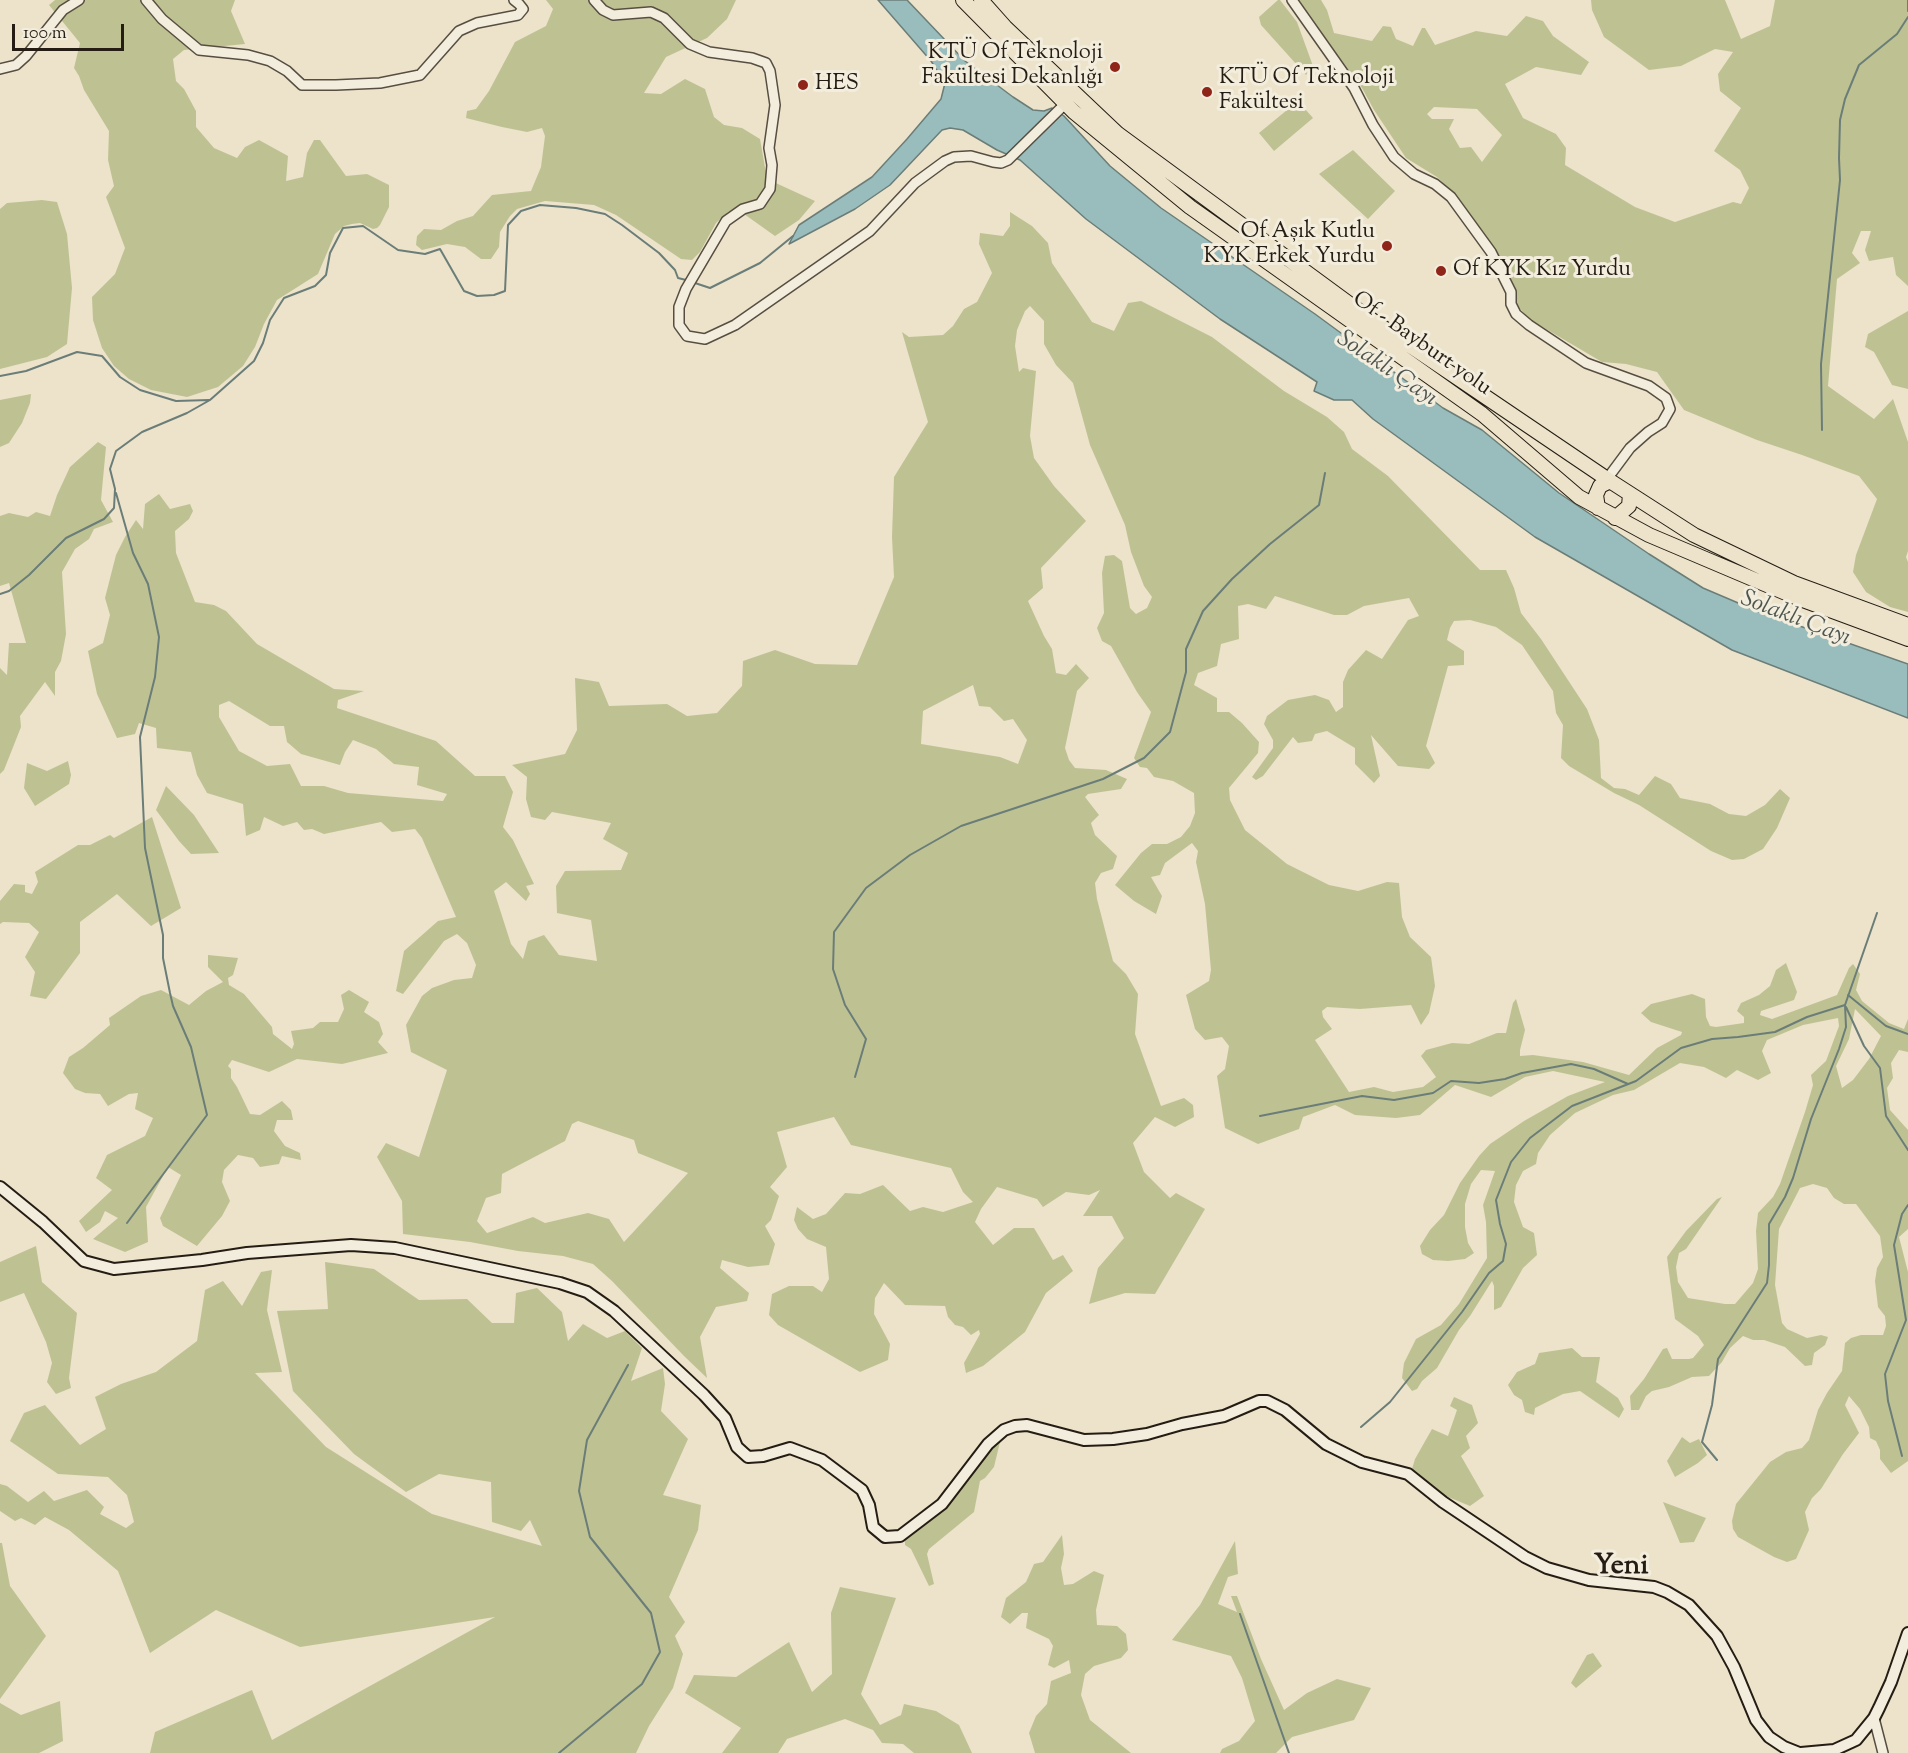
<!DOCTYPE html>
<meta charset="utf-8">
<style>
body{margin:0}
#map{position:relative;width:1908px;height:1753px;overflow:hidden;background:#ece3ca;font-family:"Sorts Mill Goudy",serif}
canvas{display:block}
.scale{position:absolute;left:12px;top:24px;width:112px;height:27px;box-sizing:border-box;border:3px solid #251d13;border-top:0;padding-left:8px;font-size:18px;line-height:21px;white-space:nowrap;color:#251d13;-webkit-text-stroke:4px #f3eddd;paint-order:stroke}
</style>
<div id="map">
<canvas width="1908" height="1753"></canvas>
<div class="scale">100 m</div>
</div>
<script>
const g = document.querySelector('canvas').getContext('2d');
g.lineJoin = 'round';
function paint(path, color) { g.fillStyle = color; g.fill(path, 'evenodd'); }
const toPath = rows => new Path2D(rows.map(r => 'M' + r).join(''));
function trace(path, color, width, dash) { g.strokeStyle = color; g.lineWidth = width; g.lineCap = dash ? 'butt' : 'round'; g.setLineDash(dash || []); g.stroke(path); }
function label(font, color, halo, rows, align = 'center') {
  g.font = font + ' "Sorts Mill Goudy",serif'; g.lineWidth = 6; g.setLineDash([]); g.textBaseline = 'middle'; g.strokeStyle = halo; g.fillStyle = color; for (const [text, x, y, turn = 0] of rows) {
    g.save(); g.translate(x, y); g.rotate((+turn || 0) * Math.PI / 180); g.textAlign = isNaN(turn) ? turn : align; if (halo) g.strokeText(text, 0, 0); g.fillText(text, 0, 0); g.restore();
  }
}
const green = toPath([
 [55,0,235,0,231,11,245,44,184,50,173,59,176,81,184,89,196,111,196,127,214,148,237,158,245,147,259,140,288,156,286,181,303,177,307,153,314,140,320,140,346,176,367,174,389,185,389,207,380,225,377,228,373,229,360,223,352,224,344,226,335,234,318,274,277,300,264,324,255,347,243,366,218,387,187,397,151,390,129,379,114,366,102,348,93,320,92,297,115,274,125,248,106,197,114,186,108,160,109,131,84,90,79,76,74,68,80,43,49,5],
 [546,0,736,0,727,19,707,38,666,57,644,93,661,94,685,79,705,89,714,117,724,125,742,128,760,139,767,179,815,201,799,220,775,236,737,209,728,212,716,223,700,252,692,260,681,259,616,215,594,205,545,201,517,209,510,216,500,232,499,247,491,259,481,259,465,247,447,244,422,250,416,245,417,236,424,229,441,230,457,221,473,216,492,195,531,191,541,167,545,136,542,128,527,132,502,127,466,118,467,111,476,109,489,91,515,42,546,26,553,9],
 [1278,0,1280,0,1297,22,1313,66,1306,75,1261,25,1259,17],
 [1297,0,1321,0,1327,10,1334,33,1372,41,1383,26,1391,27,1396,39,1413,46,1422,28,1425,28,1435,45,1476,31,1507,36,1526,16,1543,21,1553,36,1589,62,1581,75,1536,67,1505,84,1523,118,1556,134,1566,148,1565,165,1635,207,1675,222,1733,202,1741,204,1749,188,1740,170,1714,151,1741,108,1720,91,1718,74,1733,52,1715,49,1681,66,1649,70,1604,37,1592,10,1591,0,1725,0,1741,39,1770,26,1775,0,1908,0,1908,286,1896,275,1893,257,1869,261,1865,250,1871,231,1861,231,1852,253,1860,263,1837,279,1828,386,1874,419,1893,399,1908,442,1908,551,1906,557,1908,562,1908,612,1890,607,1866,592,1853,572,1856,555,1877,499,1859,476,1802,455,1757,440,1684,410,1657,372,1626,364,1602,362,1529,319,1517,305,1515,287,1491,243,1456,195,1437,177,1406,158,1374,110,1362,88],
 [1434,107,1477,109,1502,135,1482,162,1471,147,1460,148,1449,129,1454,119,1432,119,1427,114],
 [1298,101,1313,118,1274,151,1259,133],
 [1353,150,1395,191,1368,219,1319,174],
 [42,200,57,202,67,234,72,288,67,344,47,357,0,369,0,209,7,203],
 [1010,212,1032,226,1048,243,1052,263,1092,322,1114,331,1128,303,1141,301,1212,337,1284,391,1327,417,1344,432,1352,449,1388,476,1480,570,1506,570,1514,588,1521,613,1541,639,1587,709,1599,740,1601,778,1614,788,1625,789,1639,795,1655,776,1671,784,1680,798,1710,804,1729,814,1746,816,1765,805,1780,789,1790,798,1777,828,1763,849,1744,859,1732,860,1711,851,1639,805,1614,793,1569,766,1561,758,1563,725,1556,713,1553,691,1522,645,1496,627,1470,620,1454,621,1450,628,1447,640,1464,651,1464,665,1448,666,1426,746,1435,763,1429,769,1398,766,1371,735,1380,776,1374,783,1355,764,1355,748,1327,731,1315,734,1312,741,1298,743,1293,737,1263,776,1256,780,1252,777,1273,748,1273,740,1264,724,1267,716,1288,700,1315,695,1329,700,1336,712,1343,707,1343,682,1348,670,1366,650,1382,659,1408,620,1419,616,1409,598,1364,606,1347,615,1334,615,1275,596,1266,609,1248,604,1238,606,1239,639,1221,644,1217,666,1198,673,1194,685,1217,698,1217,712,1229,712,1242,723,1259,742,1258,753,1229,788,1230,800,1245,830,1287,864,1329,885,1358,891,1387,882,1399,883,1402,917,1410,937,1431,957,1435,986,1429,1013,1421,1025,1411,1005,1360,1009,1327,1007,1322,1011,1323,1017,1332,1029,1315,1040,1349,1092,1374,1087,1393,1092,1423,1087,1436,1077,1421,1056,1426,1050,1452,1043,1469,1044,1497,1033,1506,1033,1513,1003,1516,999,1525,1030,1520,1050,1520,1056,1533,1055,1583,1062,1629,1075,1657,1048,1681,1035,1682,1032,1651,1022,1641,1013,1651,1004,1692,994,1705,999,1706,1017,1710,1026,1716,1027,1744,1023,1744,1017,1737,1011,1741,1003,1759,995,1770,986,1776,970,1786,963,1797,992,1794,1000,1761,1011,1760,1015,1772,1019,1837,995,1849,968,1853,964,1860,974,1856,990,1862,1001,1889,1023,1904,1029,1908,1019,1908,1052,1899,1050,1891,1063,1893,1078,1887,1088,1890,1110,1908,1130,1908,1229,1899,1237,1908,1272,1908,1461,1891,1473,1880,1459,1880,1450,1876,1441,1870,1438,1869,1427,1860,1409,1849,1396,1845,1405,1859,1433,1843,1454,1821,1489,1812,1498,1805,1512,1809,1530,1796,1559,1787,1562,1774,1557,1738,1537,1733,1529,1732,1521,1736,1504,1770,1462,1786,1452,1802,1448,1809,1440,1818,1410,1827,1393,1842,1371,1845,1343,1851,1338,1861,1335,1883,1335,1886,1326,1885,1316,1878,1307,1875,1281,1877,1268,1883,1257,1880,1236,1856,1204,1844,1204,1834,1198,1827,1188,1813,1184,1800,1188,1779,1229,1775,1285,1782,1323,1787,1329,1807,1338,1821,1335,1828,1337,1825,1345,1814,1353,1812,1365,1805,1366,1785,1347,1764,1340,1753,1340,1743,1336,1730,1348,1722,1362,1709,1376,1692,1377,1669,1387,1652,1391,1646,1396,1639,1410,1631,1410,1630,1396,1644,1379,1663,1349,1667,1348,1672,1359,1689,1359,1693,1358,1704,1345,1698,1336,1675,1319,1667,1257,1686,1231,1717,1199,1722,1197,1686,1249,1679,1253,1676,1267,1678,1282,1688,1298,1725,1304,1735,1304,1753,1283,1758,1269,1756,1231,1758,1213,1773,1197,1780,1184,1805,1112,1813,1085,1811,1075,1826,1061,1839,1026,1838,1018,1803,1025,1767,1040,1762,1051,1771,1073,1758,1080,1737,1070,1726,1078,1704,1067,1680,1063,1634,1090,1613,1095,1575,1113,1550,1135,1538,1153,1536,1164,1523,1171,1516,1185,1514,1202,1523,1227,1534,1233,1537,1255,1523,1268,1501,1307,1494,1310,1494,1286,1492,1281,1470,1316,1459,1330,1437,1368,1422,1381,1417,1389,1412,1391,1402,1378,1404,1363,1416,1339,1441,1325,1459,1304,1487,1258,1486,1222,1483,1205,1495,1171,1481,1170,1471,1184,1465,1204,1465,1227,1468,1243,1474,1253,1465,1259,1448,1261,1433,1260,1422,1254,1420,1246,1430,1230,1444,1215,1460,1183,1479,1156,1490,1144,1524,1121,1568,1096,1605,1082,1553,1071,1525,1077,1491,1097,1455,1085,1420,1115,1396,1118,1355,1115,1335,1105,1303,1117,1299,1129,1258,1144,1225,1128,1217,1076,1225,1069,1229,1046,1222,1037,1205,1040,1195,1029,1186,995,1209,981,1211,970,1205,904,1196,862,1198,851,1192,843,1165,863,1160,875,1151,877,1162,896,1156,914,1134,901,1115,885,1141,853,1152,844,1167,844,1181,837,1190,826,1195,813,1194,793,1173,781,1154,777,1147,768,1140,767,1134,758,1151,712,1137,692,1111,646,1102,641,1097,628,1104,613,1102,573,1105,556,1114,555,1122,561,1130,608,1136,614,1147,608,1152,597,1144,586,1131,552,1125,525,1090,445,1073,383,1056,365,1044,344,1044,321,1030,306,1025,311,1017,330,1015,346,1019,372,1023,368,1036,371,1030,436,1034,458,1054,486,1086,521,1041,568,1043,588,1028,601,1044,636,1052,649,1056,673,1066,675,1076,664,1089,678,1077,691,1065,748,1069,760,1075,768,1106,770,1127,779,1121,789,1088,794,1085,797,1099,815,1091,823,1095,835,1117,856,1113,869,1101,873,1095,883,1097,899,1113,961,1126,974,1138,994,1135,1034,1161,1106,1184,1098,1193,1105,1194,1117,1175,1127,1155,1117,1133,1143,1144,1172,1170,1198,1176,1193,1205,1209,1155,1294,1125,1293,1089,1304,1098,1268,1124,1238,1112,1216,1083,1216,1100,1190,1089,1195,1066,1192,1043,1207,1037,1199,997,1187,981,1209,975,1222,993,1245,1014,1228,1034,1228,1053,1260,1063,1255,1073,1271,1046,1293,1025,1332,983,1366,966,1373,964,1363,980,1334,979,1330,971,1335,963,1327,955,1325,948,1317,945,1306,905,1305,884,1283,875,1298,874,1314,890,1344,888,1360,860,1372,778,1325,769,1315,772,1294,789,1286,813,1286,822,1292,829,1279,826,1247,807,1239,798,1229,794,1220,797,1207,813,1219,826,1214,845,1193,860,1194,883,1185,910,1211,923,1207,943,1212,973,1202,963,1192,951,1168,851,1145,834,1117,777,1132,787,1167,770,1187,779,1196,771,1220,765,1226,775,1244,769,1265,748,1267,722,1260,720,1268,749,1293,747,1301,716,1307,700,1337,707,1378,684,1356,612,1281,593,1264,563,1256,518,1251,470,1242,403,1234,402,1201,377,1157,386,1143,419,1157,447,1070,411,1052,406,1025,422,996,432,988,454,980,472,978,476,965,467,943,457,934,444,941,403,994,396,991,404,951,438,921,456,917,422,838,415,829,392,832,381,822,324,834,312,829,304,830,297,822,283,826,264,817,260,830,246,836,243,804,207,793,197,775,191,752,157,748,156,728,139,723,135,734,117,738,97,694,88,651,103,643,110,615,105,598,116,555,125,537,136,520,143,529,145,504,159,494,170,509,190,504,193,511,189,519,175,531,176,553,195,602,214,605,226,611,257,644,334,689,364,691,338,700,337,708,436,741,475,776,505,776,513,792,503,827,513,840,534,884,526,886,530,894,526,901,506,882,494,891,511,944,523,959,528,941,544,935,559,955,597,961,591,920,557,913,556,886,565,871,621,870,628,853,603,839,611,823,552,812,545,820,531,817,526,799,527,777,512,765,565,754,577,730,575,678,599,682,609,706,667,704,687,716,717,713,742,686,743,661,775,650,815,664,857,665,894,577,892,537,894,477,928,422,902,332,909,337,943,335,953,326,964,309,977,302,992,273,979,244,980,233,1003,236,1010,226],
 [973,685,979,706,990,707,1004,721,1013,719,1027,740,1018,764,1000,757,921,744,923,711],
 [229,701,270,726,284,726,287,742,301,754,340,765,345,752,353,740,376,749,394,764,419,767,417,785,447,794,443,801,348,793,324,786,301,786,290,764,267,766,239,751,219,717,219,705],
 [1855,1009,1881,1036,1869,1059,1853,1080,1842,1088,1836,1066,1849,1039],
 [578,1121,634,1140,638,1153,688,1173,624,1242,609,1219,588,1213,545,1223,533,1217,487,1233,477,1221,486,1198,501,1193,502,1174,565,1141,572,1124],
 [1908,311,1908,389,1892,385,1874,352,1865,347,1868,334],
 [31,394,30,403,22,423,9,443,0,447,0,400],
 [98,442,106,447,101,500,113,522,94,529,89,539,75,549,62,572,66,634,61,661,55,672,55,696,45,682,20,716,21,727,4,770,0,774,0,668,7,675,9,643,26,643,9,583,0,586,0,516,9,513,28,517,36,512,50,516,57,495,70,467],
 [68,761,71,775,69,784,35,806,24,788,27,763,47,771],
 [166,786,194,815,219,853,191,854,179,841,156,810],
 [152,817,181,908,151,926,117,894,80,922,80,953,46,999,30,996,35,972,25,957,39,932,29,923,3,922,0,924,0,901,14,884,25,885,25,892,32,894,38,882,35,872,78,845,90,845,110,835,114,838],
 [208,955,238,958,233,975,228,978,229,985,244,994,272,1027,273,1034,292,1049,294,1044,291,1031,313,1028,320,1022,338,1022,344,1009,341,995,349,990,369,1002,364,1012,379,1022,383,1034,378,1042,388,1053,342,1064,297,1059,269,1072,232,1060,228,1066,231,1069,231,1078,237,1087,250,1114,260,1115,282,1101,291,1110,293,1120,277,1120,274,1131,285,1146,300,1153,301,1160,282,1156,279,1164,260,1167,253,1158,238,1155,224,1170,222,1182,230,1201,222,1216,197,1246,163,1226,160,1218,181,1175,168,1167,146,1207,148,1242,125,1252,93,1239,118,1218,105,1211,100,1222,86,1232,79,1221,112,1190,96,1178,107,1155,145,1136,153,1118,135,1109,138,1093,129,1094,108,1106,100,1094,85,1093,75,1089,63,1073,69,1057,83,1048,110,1025,109,1018,141,996,161,990,189,1005,206,991,223,982,208,967],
 [36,1246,42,1282,77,1313,69,1378,71,1388,56,1394,47,1382,52,1363,46,1342,24,1293,0,1302,0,1262],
 [325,1262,374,1269,419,1300,467,1299,492,1323,514,1323,516,1293,537,1288,562,1312,568,1341,583,1324,607,1338,625,1331,642,1348,631,1381,663,1368,665,1384,661,1411,688,1439,663,1495,701,1505,698,1530,669,1597,685,1622,675,1636,683,1654,673,1688,649,1726,636,1753,150,1753,155,1732,252,1690,272,1740,495,1617,300,1647,216,1610,150,1653,118,1571,69,1530,45,1517,35,1525,21,1518,15,1521,0,1511,0,1484,7,1486,28,1502,44,1491,54,1501,87,1490,104,1507,100,1514,126,1528,134,1522,127,1495,108,1477,58,1474,10,1441,24,1413,45,1405,80,1445,106,1429,95,1397,121,1384,156,1372,197,1341,205,1290,223,1281,242,1306,261,1272,272,1270,267,1310,282,1372,255,1373,326,1447,432,1514,542,1546,530,1520,521,1531,492,1522,491,1482,439,1474,406,1492,354,1454,293,1391,277,1311,328,1309],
 [1572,1348,1582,1357,1600,1357,1596,1382,1618,1398,1624,1409,1619,1418,1580,1391,1563,1394,1535,1408,1534,1415,1525,1412,1522,1400,1514,1395,1508,1385,1517,1372,1535,1364,1539,1353],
 [1454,1397,1472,1405,1478,1423,1466,1436,1470,1448,1461,1456,1484,1496,1470,1506,1441,1494,1412,1469,1415,1459,1432,1429,1448,1436,1457,1410,1450,1406],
 [1682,1437,1690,1443,1699,1439,1707,1455,1698,1463,1675,1477,1667,1461],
 [1000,1442,994,1467,985,1478,980,1481,974,1512,929,1549,927,1554,934,1584,929,1586,911,1549,905,1545,905,1537,991,1448],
 [1663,1502,1706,1518,1694,1542,1680,1543],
 [1062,1535,1064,1554,1061,1568,1064,1585,1073,1584,1094,1571,1104,1575,1096,1610,1097,1625,1117,1626,1126,1634,1128,1650,1121,1658,1094,1666,1085,1674,1081,1695,1090,1720,1131,1753,1035,1753,1029,1733,1036,1716,1047,1704,1051,1681,1071,1673,1069,1660,1054,1668,1048,1665,1053,1646,1049,1639,1026,1628,1028,1613,1022,1613,1010,1624,1001,1617,1006,1598,1026,1582,1034,1564,1043,1562],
 [1235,1541,1238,1574,1228,1577,1218,1604,1237,1612,1231,1596,1237,1596,1261,1659,1284,1710,1307,1693,1337,1679,1371,1688,1354,1720,1292,1737,1276,1753,1220,1753,1222,1749,1239,1741,1255,1721,1242,1678,1231,1656,1172,1640,1200,1605],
 [0,1543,2,1543,10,1586,46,1636,0,1699],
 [840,1587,896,1598,861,1694,880,1725,901,1715,904,1704,936,1711,959,1725,972,1753,914,1753,903,1744,882,1743,873,1730,845,1719,787,1739,778,1753,722,1753,741,1728,685,1693,694,1675,736,1677,789,1642,812,1692,832,1674,831,1613],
 [1593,1653,1602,1666,1576,1688,1571,1683,1587,1655],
 [60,1701,63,1741,39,1753,0,1753,0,1703,21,1715]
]);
const water = toPath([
 [878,0,907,0,965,61,1013,97,1033,110,1044,111,1052,108,1064,116,1110,166,1161,208,1315,314,1443,408,1482,430,1559,493,1649,554,1703,588,1757,611,1908,664,1908,718,1732,650,1535,537,1373,419,1352,400,1334,400,1314,391,1317,382,1220,319,1086,219,1020,160,997,150,963,130,950,128,942,130,890,185,855,209,789,244,799,225,872,177,907,139,941,99,945,83,931,61,878,0]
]);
const stream = toPath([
 [1908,0,1908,11],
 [695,283,710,288,760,263,793,236],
 [0,376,26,371,77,352,102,356,120,377,140,390,176,401,209,400],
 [1822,430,1821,364,1840,180,1839,158,1840,120,1845,99,1859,65,1897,34,1908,17],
 [116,493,133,553,148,584,159,637,155,677,140,737,145,848,163,935,163,958,170,993,173,1006,191,1047,207,1115,127,1223],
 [0,594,9,591,29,575,66,538,104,519,114,508,115,489,110,469,116,451,142,432,187,413,210,400,254,361,263,343,270,320,284,298,315,286,326,275,330,253,343,228,363,226,398,250,425,254,440,249,464,291,477,296,494,295,505,291,508,225,521,211,540,205,576,208,605,214,622,225,659,253,675,270,678,278,686,280],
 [1848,995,1886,1026,1908,1034],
 [1846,1007,1864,1046,1880,1068,1886,1116,1908,1150],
 [855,1077,866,1039,845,1005,833,969,834,932,866,888,910,855,961,826,1103,779,1144,758,1170,732,1186,672,1186,649,1203,611,1232,579,1270,544,1319,505,1325,473],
 [1260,1116,1362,1096,1394,1100,1433,1093,1451,1081,1479,1083,1505,1079,1522,1073,1571,1064,1594,1069,1628,1084],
 [1361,1427,1390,1402,1462,1312,1489,1273,1503,1261,1506,1244,1500,1224,1496,1200,1511,1162,1530,1138,1572,1106,1636,1081,1681,1048,1712,1039,1738,1037,1775,1032,1807,1017,1845,1005,1877,913],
 [1902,1456,1888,1401,1885,1374,1906,1320,1894,1245,1902,1214,1908,1205],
 [1717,1460,1702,1442,1712,1405,1718,1359,1767,1283,1769,1265,1769,1224,1785,1197,1793,1178,1811,1119,1839,1049,1846,1027,1845,1005],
 [1240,1614,1289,1753],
 [559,1753,642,1684,660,1652,651,1613,590,1537,579,1491,587,1440,628,1365]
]);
const tertiary = toPath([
 [146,0,162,19,199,50,248,55,270,61,287,71,302,85,336,85,380,83,420,75,459,31,477,23,518,15,523,9,519,4,514,0],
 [594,0,603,10,613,15,651,12,664,18,690,44,709,52,752,58,766,63,770,71,775,105,769,148,772,165,770,189,760,204,743,209,726,221,686,289,679,307,679,325,687,336,705,339,735,325,870,231,915,183,945,161,954,157,971,156,993,162,1001,163,1008,160,1066,103],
 [1292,0,1354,88,1373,125,1394,157,1414,174,1435,184,1451,197,1491,252,1511,292,1511,304,1516,314,1529,325,1586,363,1649,386,1666,398,1670,409,1662,423,1648,432,1630,448,1607,479],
 [0,69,16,65,26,56,63,10,79,0],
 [1874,1718,1883,1753]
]);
const secondary = toPath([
 [0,1187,43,1222,84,1261,114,1269,202,1260,247,1253,351,1245,395,1248,560,1283,587,1292,614,1311,704,1395,725,1418,737,1447,748,1457,763,1456,790,1448,822,1460,862,1490,869,1505,873,1527,885,1537,900,1536,942,1504,988,1444,1004,1430,1015,1426,1027,1425,1084,1440,1113,1439,1147,1434,1182,1424,1224,1416,1259,1401,1267,1401,1285,1410,1326,1444,1362,1462,1408,1474,1443,1502,1525,1557,1547,1568,1589,1580,1654,1587,1667,1592,1689,1605,1717,1636,1734,1667,1756,1720,1769,1737,1784,1747,1799,1753],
 [1801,1753,1834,1750,1856,1740,1874,1718,1879,1708,1891,1682,1908,1633]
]);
const trunk = toPath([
 [963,0,1074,112,1190,207,1482,414,1579,497,1649,535,1800,599,1908,639],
 [981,0,1005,27,1118,134,1363,314,1610,481,1694,535,1794,583,1908,625],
 [1598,508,1596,495,1600,486,1610,481],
 [1615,518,1629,506,1630,494]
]);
const markers = [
 [1115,67,6,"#8f2418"],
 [803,85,6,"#8f2418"],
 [1207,92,6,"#8f2418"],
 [1387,246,6,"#8f2418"],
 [1441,271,6,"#8f2418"]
];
const poiNames = [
 ["KTÜ Of Teknoloji",1103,54,"right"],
 ["Fakültesi Dekanlığı",1103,79,"right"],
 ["KTÜ Of Teknoloji",1219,79],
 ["Fakültesi",1219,104],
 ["HES",815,85],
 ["Of Aşık Kutlu",1375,233,"right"],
 ["KYK Erkek Yurdu",1375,258,"right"],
 ["Of KYK Kız Yurdu",1453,271]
];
const streetNames = [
 ["Of - Bayburt yolu",1421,345,35]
];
const waterNames = [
 ["Solaklı Çayı",1386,370,34],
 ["Solaklı Çayı",1795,620,21]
];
const districtNames = [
 ["Yeni",1621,1568]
];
paint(green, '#bec293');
paint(water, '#99bdbc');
trace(water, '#6b7d78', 1.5);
trace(stream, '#6b7d78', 2);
trace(tertiary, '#574e41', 12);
trace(secondary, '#251d13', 14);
trace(trunk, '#251d13', 16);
trace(tertiary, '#f3eddd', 9);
trace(secondary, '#f3eddd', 10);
trace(trunk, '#ece3ca', 14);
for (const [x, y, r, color] of markers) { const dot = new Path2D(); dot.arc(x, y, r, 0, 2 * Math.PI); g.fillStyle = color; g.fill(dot); trace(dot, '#f3eddd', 2); }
label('22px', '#251d13', '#f3eddd', poiNames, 'left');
label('22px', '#251d13', '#f3eddd', streetNames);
label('italic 24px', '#4e554e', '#f3eddd', waterNames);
label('bold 28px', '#251d13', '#f3eddd', districtNames);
</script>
